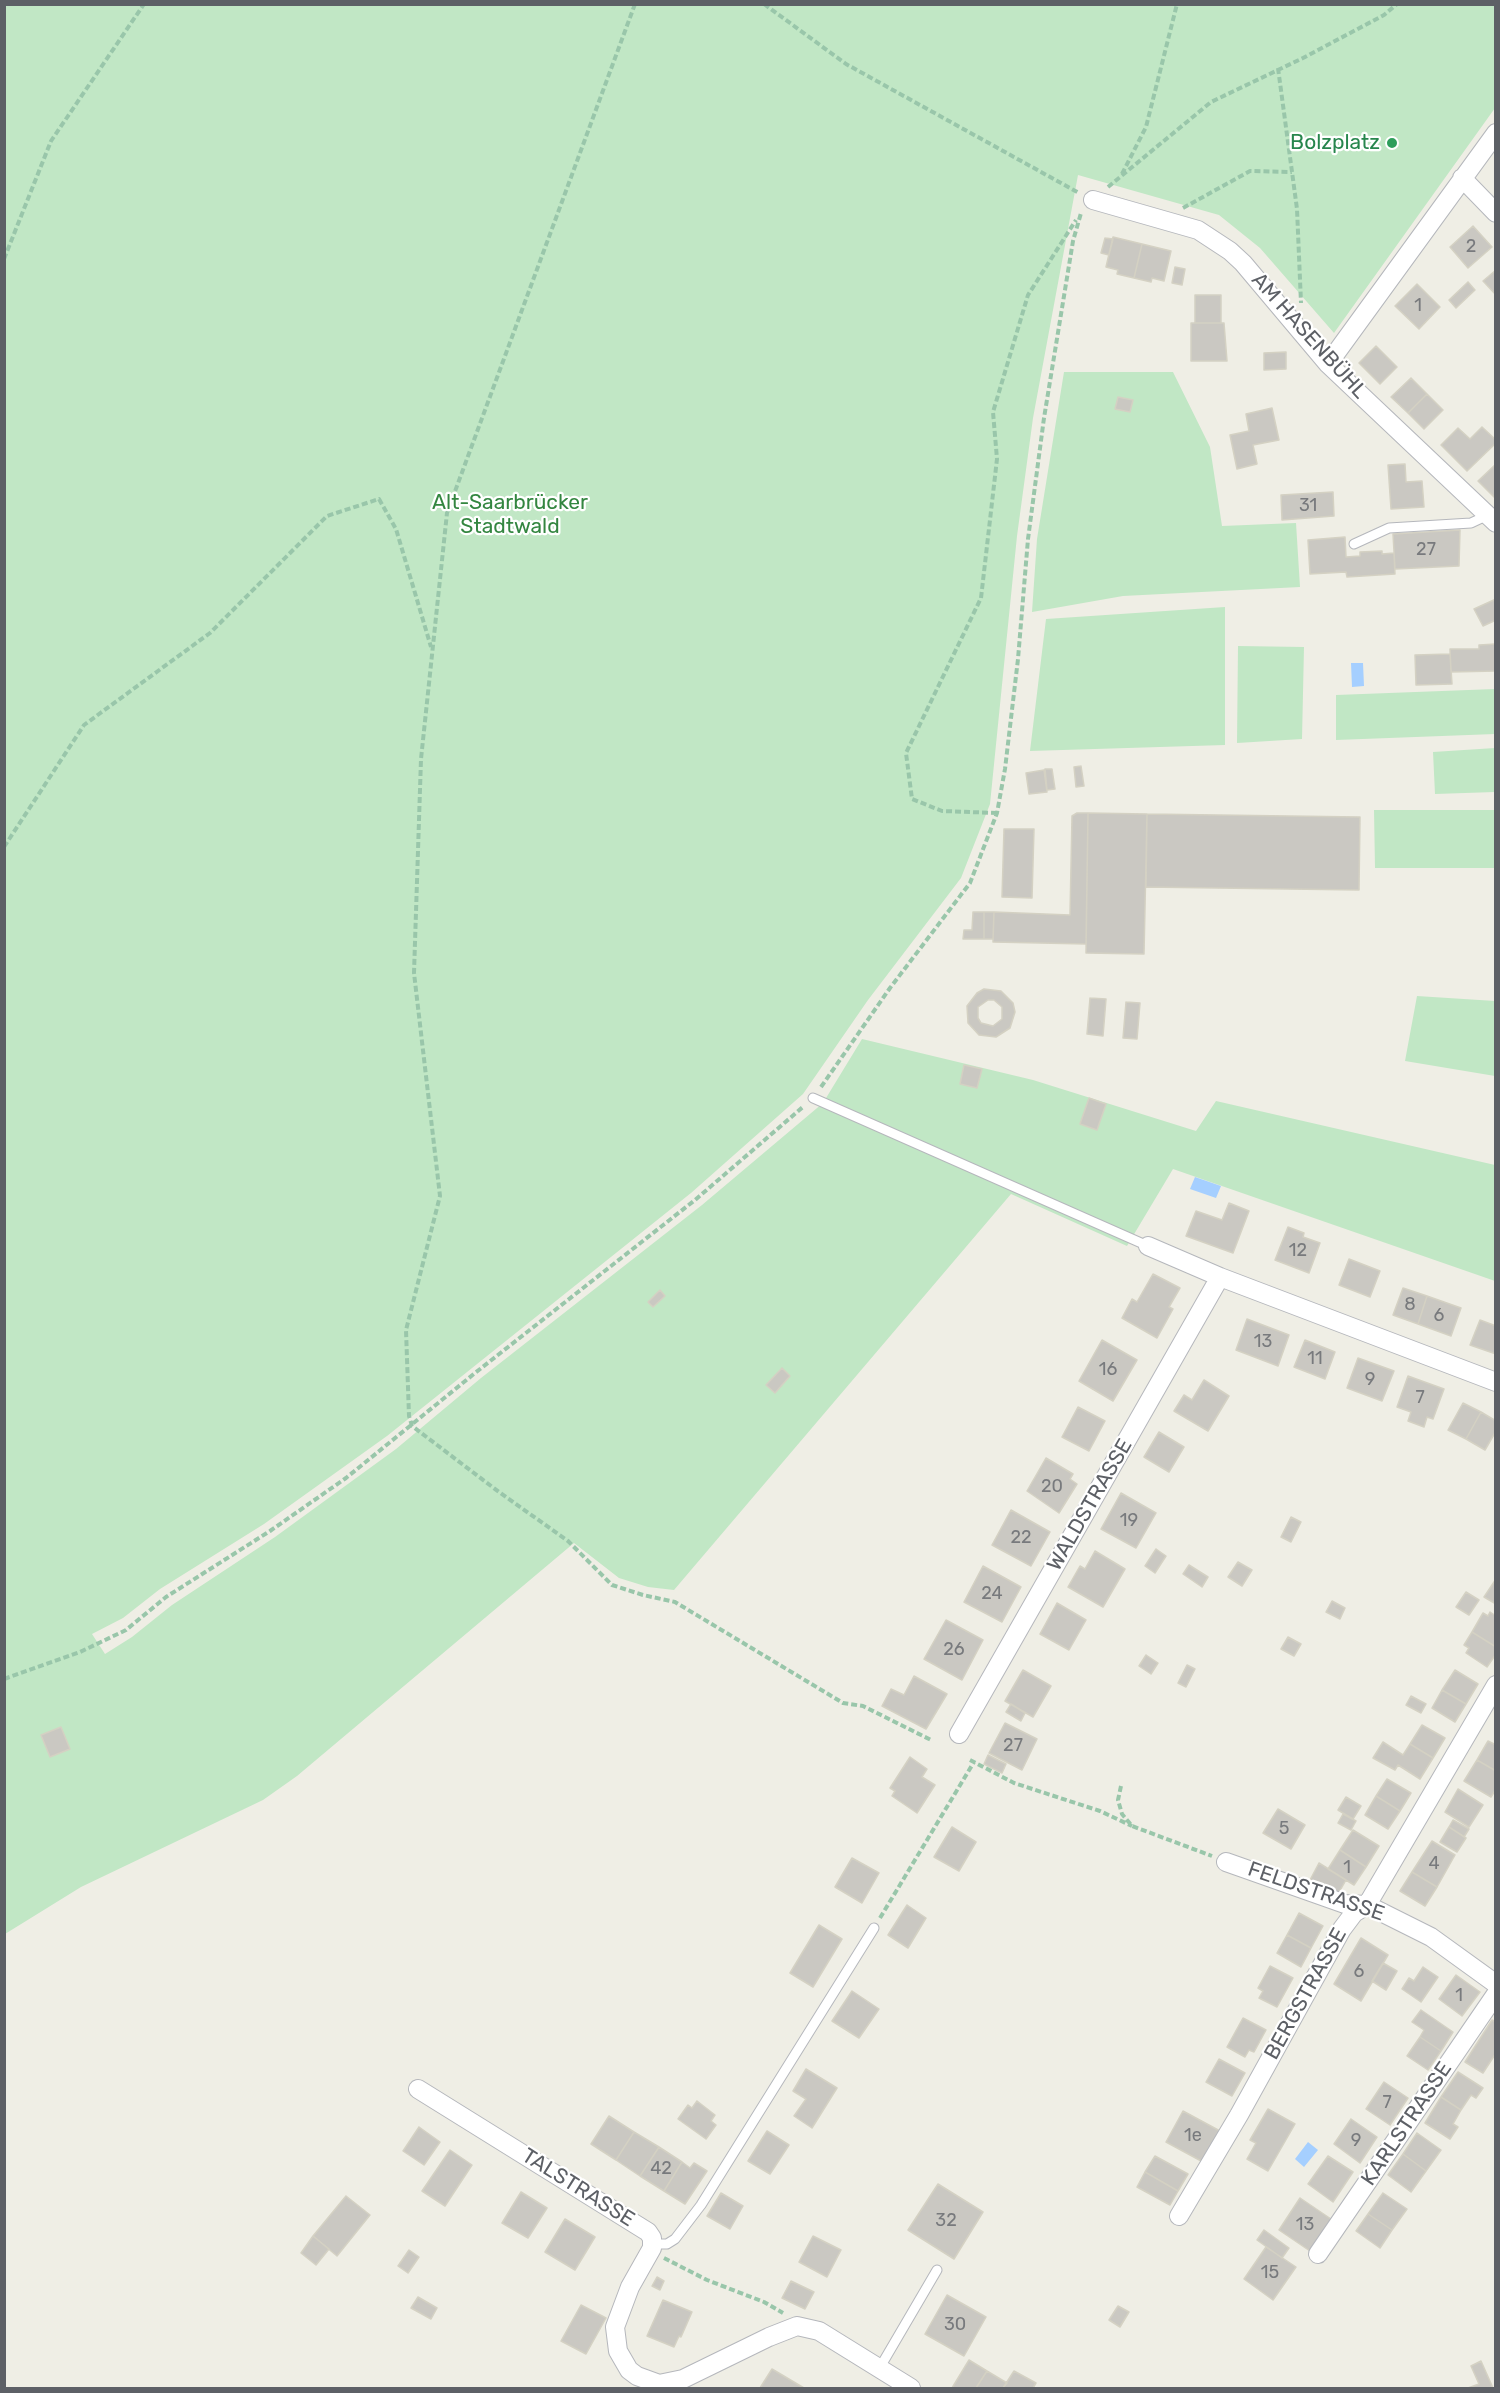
<!DOCTYPE html>
<meta charset="utf-8">
<style>
body{margin:0}
#map{position:relative;width:1500px;height:2393px;overflow:hidden;background:#efeee5;font-family:Rubik,sans-serif}
canvas{display:block}
.frame{position:absolute;inset:0;border:6px solid #5d6066;pointer-events:none}
</style>
<div id="map">
<canvas width="1500" height="2393"></canvas>
<div class="frame"></div>
</div>
<script>
const g = document.querySelector('canvas').getContext('2d');
g.lineJoin = 'round';
function paint(path, color) { g.fillStyle = color; g.fill(path, 'evenodd'); }
const toPath = rows => new Path2D(rows.map(r => 'M' + r).join(''));
function trace(path, color, width, dash) { g.strokeStyle = color; g.lineWidth = width; g.lineCap = dash ? 'butt' : 'round'; g.setLineDash(dash || []); g.stroke(path); }
function label(font, color, halo, rows, align = 'center') {
  g.font = font + ' Rubik,sans-serif'; g.lineWidth = 4.5; g.setLineDash([]); g.textBaseline = 'middle'; g.strokeStyle = halo; g.fillStyle = color; for (const [text, x, y, turn = 0] of rows) {
    g.save(); g.translate(x, y); g.rotate((+turn || 0) * Math.PI / 180); g.textAlign = isNaN(turn) ? turn : align; if (halo) g.strokeText(text, 0, 0); g.fillText(text, 0, 0); g.restore();
  }
}
const green = toPath([
 [5,5,1495,5,1495,108,1334,333,1260,248,1219,215,1078,175,1033,418,1017,536,990,804,961,878,868,1000,803,1094,691,1193,387,1436,264,1524,160,1589,123,1618,92,1634,105,1654,132,1637,172,1605,275,1537,396,1449,481,1378,702,1205,823,1103,862,1039,1033,1080,1196,1131,1216,1101,1495,1165,1495,1281,1173,1169,1127,1246,1011,1194,674,1590,648,1587,619,1578,574,1543,297,1776,263,1800,81,1887,5,1934],
 [1064,372,1173,372,1210,447,1222,526,1296,523,1300,587,1123,596,1032,612,1037,539],
 [1225,607,1225,745,1030,751,1046,619],
 [1238,646,1304,647,1302,739,1237,743],
 [1495,689,1495,734,1336,740,1336,695],
 [1495,748,1495,792,1435,794,1433,752],
 [1374,810,1495,810,1495,868,1375,868],
 [1417,996,1495,1001,1495,1076,1405,1061]
]);
const water = toPath([
 [1351,663,1363,663,1364,686,1352,687],
 [1195,1177,1221,1186,1216,1198,1190,1189],
 [1308,2142,1318,2150,1304,2167,1295,2159]
]);
const building = toPath([
 [1473,226,1492,247,1468,268,1450,247,1473,226],
 [1113,237,1142,244,1134,278,1117,274,1118,270,1106,267,1113,237],
 [1105,238,1113,239,1109,255,1101,253,1105,238],
 [1142,244,1171,251,1164,281,1152,278,1151,282,1134,278,1142,244],
 [1175,267,1185,269,1182,285,1172,283,1175,267],
 [1496,270,1496,295,1483,281,1496,270],
 [1468,282,1475,290,1456,308,1449,300,1468,282],
 [1417,284,1440,307,1419,329,1395,306,1417,284],
 [1195,295,1221,295,1221,323,1195,323,1195,295],
 [1191,323,1224,323,1227,361,1191,361,1191,323],
 [1376,346,1397,367,1380,384,1359,363,1376,346],
 [1286,352,1286,369,1264,370,1264,353,1286,352],
 [1411,378,1427,394,1408,413,1391,397,1411,378],
 [1427,394,1443,410,1424,429,1408,413,1427,394],
 [1118,397,1133,400,1130,412,1115,409,1118,397],
 [1272,408,1279,440,1253,445,1257,464,1237,469,1230,435,1249,431,1246,414,1272,408],
 [1482,427,1496,440,1496,443,1467,471,1441,445,1458,428,1470,439,1482,427],
 [1405,464,1406,482,1422,481,1424,507,1391,509,1388,465,1405,464],
 [1496,464,1496,495,1494,497,1478,481,1496,464],
 [1333,492,1334,516,1282,520,1281,495,1333,492],
 [1460,530,1459,566,1395,569,1393,534,1460,530],
 [1345,537,1346,557,1360,556,1360,552,1382,551,1382,554,1394,553,1395,574,1347,577,1346,572,1310,574,1308,540,1345,537],
 [1496,599,1496,620,1483,626,1474,609,1496,599],
 [1496,644,1496,671,1451,672,1450,649,1479,649,1479,645,1496,644],
 [1450,654,1452,684,1416,685,1415,655,1450,654],
 [1081,766,1084,786,1076,787,1074,767,1081,766],
 [1045,769,1052,769,1055,789,1047,790,1045,769],
 [1044,770,1047,792,1029,794,1026,773,1044,770],
 [1077,813,1088,813,1086,944,993,942,994,912,1070,915,1072,816,1077,813],
 [1088,813,1147,814,1144,954,1086,953,1088,813],
 [1147,814,1360,817,1359,890,1146,887,1147,814],
 [1004,829,1034,829,1032,898,1002,897,1004,829],
 [973,912,984,912,984,939,963,939,964,930,972,930,973,912],
 [984,912,994,912,993,939,984,939,984,912],
 [984,989,1001,991,1013,1003,1015,1012,1010,1028,996,1037,979,1035,968,1023,967,1006,977,993,984,989],
 [988,1000,994,1000,1002,1007,1002,1019,993,1026,981,1023,978,1018,978,1007,988,1000],
 [1090,998,1106,999,1103,1036,1087,1034,1090,998],
 [1126,1002,1140,1003,1137,1039,1123,1038,1126,1002],
 [964,1065,982,1069,977,1088,960,1084,964,1065],
 [1089,1098,1106,1104,1097,1130,1080,1124,1089,1098],
 [1229,1203,1249,1211,1233,1253,1186,1236,1196,1211,1222,1220,1229,1203],
 [1288,1227,1304,1233,1303,1237,1320,1243,1309,1273,1275,1260,1288,1227],
 [1349,1259,1380,1271,1370,1297,1339,1285,1349,1259],
 [1153,1274,1180,1288,1169,1307,1173,1309,1157,1338,1122,1318,1132,1299,1137,1302,1153,1274],
 [1403,1288,1427,1296,1418,1324,1393,1315,1403,1288],
 [660,1290,665,1296,653,1307,648,1302,660,1290],
 [1427,1296,1461,1308,1451,1336,1418,1324,1427,1296],
 [1247,1319,1289,1335,1278,1366,1236,1350,1247,1319],
 [1480,1320,1496,1326,1496,1354,1470,1345,1480,1320],
 [1102,1340,1137,1360,1113,1401,1079,1381,1102,1340],
 [1305,1340,1335,1352,1325,1379,1294,1367,1305,1340],
 [1358,1358,1394,1371,1382,1401,1347,1388,1358,1358],
 [782,1368,790,1376,775,1393,766,1385,782,1368],
 [1408,1376,1444,1389,1433,1419,1427,1417,1424,1427,1408,1421,1411,1412,1397,1407,1408,1376],
 [1204,1380,1229,1396,1208,1431,1174,1411,1184,1395,1192,1400,1204,1380],
 [1463,1403,1481,1412,1466,1439,1448,1430,1463,1403],
 [1078,1407,1105,1421,1089,1451,1062,1437,1078,1407],
 [1481,1412,1496,1421,1496,1431,1485,1450,1466,1439,1481,1412],
 [1159,1432,1184,1447,1169,1472,1144,1457,1159,1432],
 [1046,1458,1073,1474,1070,1479,1077,1484,1059,1513,1027,1491,1046,1458],
 [1121,1493,1156,1513,1136,1548,1101,1529,1121,1493],
 [1011,1510,1050,1532,1031,1566,992,1545,1011,1510],
 [1291,1517,1301,1522,1291,1542,1281,1537,1291,1517],
 [1156,1549,1166,1556,1155,1573,1145,1566,1156,1549],
 [1095,1551,1125,1569,1103,1607,1068,1587,1080,1566,1085,1569,1095,1551],
 [1238,1562,1252,1570,1242,1586,1228,1577,1238,1562],
 [1189,1565,1208,1577,1202,1587,1183,1574,1189,1565],
 [983,1566,1021,1587,1002,1622,964,1602,983,1566],
 [1496,1579,1496,1604,1484,1597,1496,1579],
 [1466,1592,1479,1600,1469,1615,1456,1607,1466,1592],
 [1332,1601,1345,1608,1340,1619,1326,1612,1332,1601],
 [1057,1603,1086,1620,1069,1650,1040,1634,1057,1603],
 [1490,1612,1496,1616,1496,1647,1472,1632,1483,1613,1488,1616,1490,1612],
 [946,1620,983,1640,962,1680,924,1659,946,1620],
 [1472,1632,1496,1647,1496,1654,1487,1667,1466,1653,1469,1648,1464,1645,1472,1632],
 [1288,1637,1301,1644,1294,1656,1281,1649,1288,1637],
 [1146,1655,1158,1663,1151,1674,1139,1666,1146,1655],
 [1187,1665,1195,1669,1186,1687,1178,1683,1187,1665],
 [1023,1670,1051,1686,1033,1717,1005,1701,1023,1670],
 [1455,1670,1478,1684,1466,1704,1442,1690,1455,1670],
 [914,1676,947,1694,926,1729,882,1706,891,1689,904,1695,914,1676],
 [1442,1690,1466,1704,1455,1722,1432,1708,1442,1690],
 [1411,1696,1426,1704,1421,1713,1406,1705,1411,1696],
 [1011,1704,1025,1713,1021,1721,1006,1712,1011,1704],
 [1005,1723,1037,1739,1022,1770,989,1753,1005,1723],
 [1422,1725,1445,1738,1433,1758,1410,1744,1422,1725],
 [61,1727,70,1749,50,1757,41,1735,61,1727],
 [1488,1741,1496,1745,1496,1771,1477,1760,1488,1741],
 [1383,1742,1403,1755,1410,1744,1433,1758,1420,1779,1398,1765,1395,1770,1373,1758,1383,1742],
 [988,1755,1006,1764,1002,1773,984,1764,988,1755],
 [910,1757,927,1769,922,1777,935,1785,917,1813,892,1796,895,1791,890,1788,910,1757],
 [1477,1760,1496,1771,1496,1789,1491,1797,1464,1781,1477,1760],
 [1387,1779,1411,1793,1400,1811,1376,1796,1387,1779],
 [1458,1789,1483,1805,1469,1827,1445,1812,1458,1789],
 [1376,1796,1400,1811,1388,1829,1365,1815,1376,1796],
 [1346,1797,1361,1806,1353,1819,1338,1810,1346,1797],
 [1278,1809,1305,1825,1291,1849,1263,1833,1278,1809],
 [1343,1814,1356,1821,1351,1830,1338,1823,1343,1814],
 [1453,1820,1469,1829,1464,1837,1449,1827,1453,1820],
 [952,1827,976,1842,959,1871,934,1857,952,1827],
 [1449,1827,1466,1838,1457,1852,1440,1842,1449,1827],
 [1353,1830,1379,1846,1366,1867,1340,1850,1353,1830],
 [1432,1841,1455,1855,1437,1887,1412,1872,1432,1841],
 [1340,1850,1366,1867,1354,1885,1328,1869,1340,1850],
 [852,1858,879,1873,862,1903,835,1887,852,1858],
 [1319,1863,1346,1880,1338,1894,1321,1889,1322,1886,1310,1880,1319,1863],
 [1412,1872,1437,1887,1425,1906,1400,1891,1412,1872],
 [907,1905,926,1918,908,1948,888,1935,907,1905],
 [1299,1913,1323,1926,1311,1948,1287,1935,1299,1913],
 [819,1925,842,1939,813,1987,790,1973,819,1925],
 [1287,1935,1311,1948,1301,1967,1277,1953,1287,1935],
 [1361,1938,1388,1955,1361,2001,1334,1984,1361,1938],
 [1383,1963,1397,1971,1386,1990,1372,1981,1383,1963],
 [1270,1966,1293,1978,1277,2007,1259,1998,1263,1991,1258,1988,1270,1966],
 [1423,1967,1438,1977,1421,2002,1402,1989,1409,1978,1414,1981,1423,1967],
 [1456,1975,1480,1992,1462,2016,1439,1999,1456,1975],
 [852,1991,879,2009,859,2038,832,2021,852,1991],
 [1421,2010,1453,2032,1441,2051,1420,2037,1424,2030,1412,2022,1421,2010],
 [1243,2018,1266,2030,1254,2052,1249,2050,1245,2057,1227,2047,1243,2018],
 [1492,2020,1496,2022,1496,2053,1483,2073,1465,2062,1492,2020],
 [1420,2037,1441,2051,1428,2070,1407,2056,1420,2037],
 [1219,2059,1245,2073,1232,2096,1206,2082,1219,2059],
 [806,2069,837,2088,812,2128,794,2116,806,2099,793,2091,806,2069],
 [1458,2072,1483,2088,1476,2098,1471,2095,1461,2110,1441,2097,1458,2072],
 [1384,2082,1408,2098,1390,2125,1366,2109,1384,2082],
 [1441,2097,1461,2110,1453,2124,1458,2127,1450,2139,1425,2123,1441,2097],
 [697,2101,715,2115,711,2121,716,2125,706,2139,678,2119,688,2105,692,2108,697,2101],
 [1268,2109,1295,2124,1268,2171,1247,2159,1256,2143,1250,2140,1268,2109],
 [1183,2111,1220,2131,1203,2162,1166,2142,1183,2111],
 [609,2116,634,2132,616,2160,591,2144,609,2116],
 [1351,2119,1377,2137,1360,2163,1334,2144,1351,2119],
 [419,2127,440,2142,424,2165,403,2151,419,2127],
 [767,2131,789,2145,770,2174,748,2161,767,2131],
 [634,2132,659,2147,640,2176,616,2160,634,2132],
 [1417,2133,1441,2150,1426,2171,1403,2154,1417,2133],
 [659,2147,682,2162,664,2191,640,2176,659,2147],
 [450,2150,472,2165,445,2206,422,2191,450,2150],
 [1403,2154,1426,2171,1411,2192,1388,2175,1403,2154],
 [1155,2156,1188,2174,1178,2191,1145,2172,1155,2156],
 [1328,2156,1353,2172,1333,2202,1308,2184,1328,2156],
 [682,2162,690,2168,694,2163,707,2171,685,2204,664,2191,682,2162],
 [1145,2172,1178,2191,1170,2205,1137,2187,1145,2172],
 [938,2184,983,2212,954,2259,908,2230,938,2184],
 [521,2192,547,2208,528,2238,502,2223,521,2192],
 [721,2193,743,2206,730,2229,707,2216,721,2193],
 [1383,2193,1407,2209,1392,2230,1368,2214,1383,2193],
 [346,2196,370,2215,337,2256,313,2236,346,2196],
 [1300,2198,1331,2219,1310,2251,1279,2230,1300,2198],
 [1368,2214,1392,2230,1380,2248,1356,2231,1368,2214],
 [565,2219,595,2237,575,2270,545,2252,565,2219],
 [1264,2230,1289,2248,1282,2258,1257,2240,1264,2230],
 [313,2236,329,2249,316,2265,301,2253,313,2236],
 [813,2236,841,2250,827,2277,799,2262,813,2236],
 [1266,2247,1296,2267,1273,2300,1244,2279,1266,2247],
 [409,2250,419,2257,408,2273,398,2266,409,2250],
 [657,2277,664,2281,660,2290,652,2286,657,2277],
 [791,2281,814,2292,805,2309,782,2298,791,2281],
 [947,2295,986,2317,964,2356,925,2334,947,2295],
 [418,2297,437,2308,431,2319,411,2308,418,2297],
 [663,2300,692,2312,681,2337,679,2336,674,2347,647,2336,663,2300],
 [581,2305,606,2318,586,2354,561,2341,581,2305],
 [1118,2306,1129,2312,1120,2327,1109,2320,1118,2306],
 [969,2360,987,2371,976,2388,952,2388,969,2360],
 [1481,2361,1493,2388,1468,2388,1479,2384,1471,2366,1481,2361],
 [772,2369,804,2388,760,2388,772,2369],
 [987,2371,1007,2383,1003,2388,976,2388,987,2371],
 [1014,2371,1036,2383,1033,2388,1003,2388,1014,2371]
]);
const path = toPath([
 [635,4,447,513,421,759,414,973,440,1196,406,1330,409,1416,412,1426,499,1492,568,1541,612,1585,643,1595,675,1602,843,1703,863,1706,931,1740],
 [764,4,846,64,1079,193],
 [1278,68,1297,209,1301,303],
 [1122,174,1146,127,1177,4],
 [1108,187,1211,102,1303,58,1384,15,1397,4],
 [1183,208,1250,171,1292,172],
 [4,259,51,141,144,4],
 [997,813,942,811,912,799,906,753,981,598,997,459,993,412,1028,295,1076,220],
 [4,847,84,725,210,633,327,516,379,499,396,529,431,647],
 [821,1087,890,988,970,883,997,813,1005,769,1018,659,1028,539,1044,418,1073,241,1081,213],
 [4,1679,80,1652,126,1630,166,1597,270,1531,346,1478,475,1373,695,1200,804,1106],
 [970,1760,1014,1783,1100,1811,1132,1826],
 [1121,1786,1118,1800,1122,1814,1132,1826,1212,1856],
 [880,1918,974,1762],
 [664,2258,707,2280,764,2302,783,2313]
]);
const lane = toPath([
 [1354,544,1389,528,1471,523,1488,515],
 [813,1098,1148,1246],
 [653,2244,667,2244,675,2239,701,2205,874,1928],
 [879,2369,937,2270]
]);
const street = toPath([
 [1462,178,1496,213],
 [1093,200,1198,230,1230,251,1243,263,1328,364,1496,523],
 [1328,364,1496,133],
 [1148,1246,1220,1277,1496,1382],
 [959,1734,1220,1277],
 [1226,1862,1345,1904,1367,1905,1431,1937,1496,1984],
 [418,2089,648,2232,652,2238,652,2248,630,2287,615,2327,618,2351,629,2370,637,2376,659,2384,683,2379,769,2337,797,2326,819,2331,911,2388],
 [1179,2216,1239,2115,1342,1929,1354,1913,1367,1905,1496,1685],
 [1318,2254,1496,1994]
]);
const markers = [
 [1392,143,6,"#2e9e5b"]
];
const numberNames = [
 ["2",1471,247],
 ["1",1418,306],
 ["31",1308,506],
 ["27",1426,550],
 ["12",1298,1251],
 ["8",1410,1305],
 ["6",1439,1316],
 ["13",1263,1342],
 ["11",1315,1359],
 ["16",1108,1370],
 ["9",1370,1380],
 ["7",1420,1398],
 ["20",1052,1487],
 ["19",1129,1521],
 ["22",1021,1538],
 ["24",992,1594],
 ["26",954,1650],
 ["27",1013,1746],
 ["5",1284,1829],
 ["4",1434,1864],
 ["1",1347,1868],
 ["6",1359,1972],
 ["1",1459,1996],
 ["7",1387,2103],
 ["1e",1193,2136],
 ["9",1356,2141],
 ["42",661,2169],
 ["32",946,2221],
 ["13",1305,2225],
 ["15",1270,2273],
 ["30",955,2325]
];
const leisureNames = [
 ["Bolzplatz",1380,143]
];
const streetNames = [
 ["AM HASENBÜHL",1309,336,48],
 ["WALDSTRASSE",1090,1505,-60],
 ["FELDSTRASSE",1316,1892,19],
 ["BERGSTRASSE",1306,1994,-61],
 ["KARLSTRASSE",1407,2124,-56],
 ["TALSTRASSE",578,2188,32]
];
const parkNames = [
 ["Alt-Saarbrücker",510,503],
 ["Stadtwald",510,527]
];
paint(green, '#c1e7c5');
paint(water, '#a5cfff');
paint(building, '#cac8c2');
trace(building, '#d4d1c3', 1.5);
trace(lane, '#b5b7bc', 11);
trace(street, '#b5b7bc', 20);
trace(path, '#99c6aa', 4, [6, 3]);
trace(lane, '#fff', 9);
trace(street, '#fff', 18);
for (const [x, y, r, color] of markers) { const dot = new Path2D(); dot.arc(x, y, r, 0, 2 * Math.PI); g.fillStyle = color; g.fill(dot); trace(dot, '#fff', 2); }
label('18px', '#787a7d', null, numberNames);
label('21px', '#27864d', '#fff', leisureNames, 'right');
label('21px', '#5d6066', '#fff', streetNames);
label('21px', '#338640', '#fff', parkNames);
</script>
